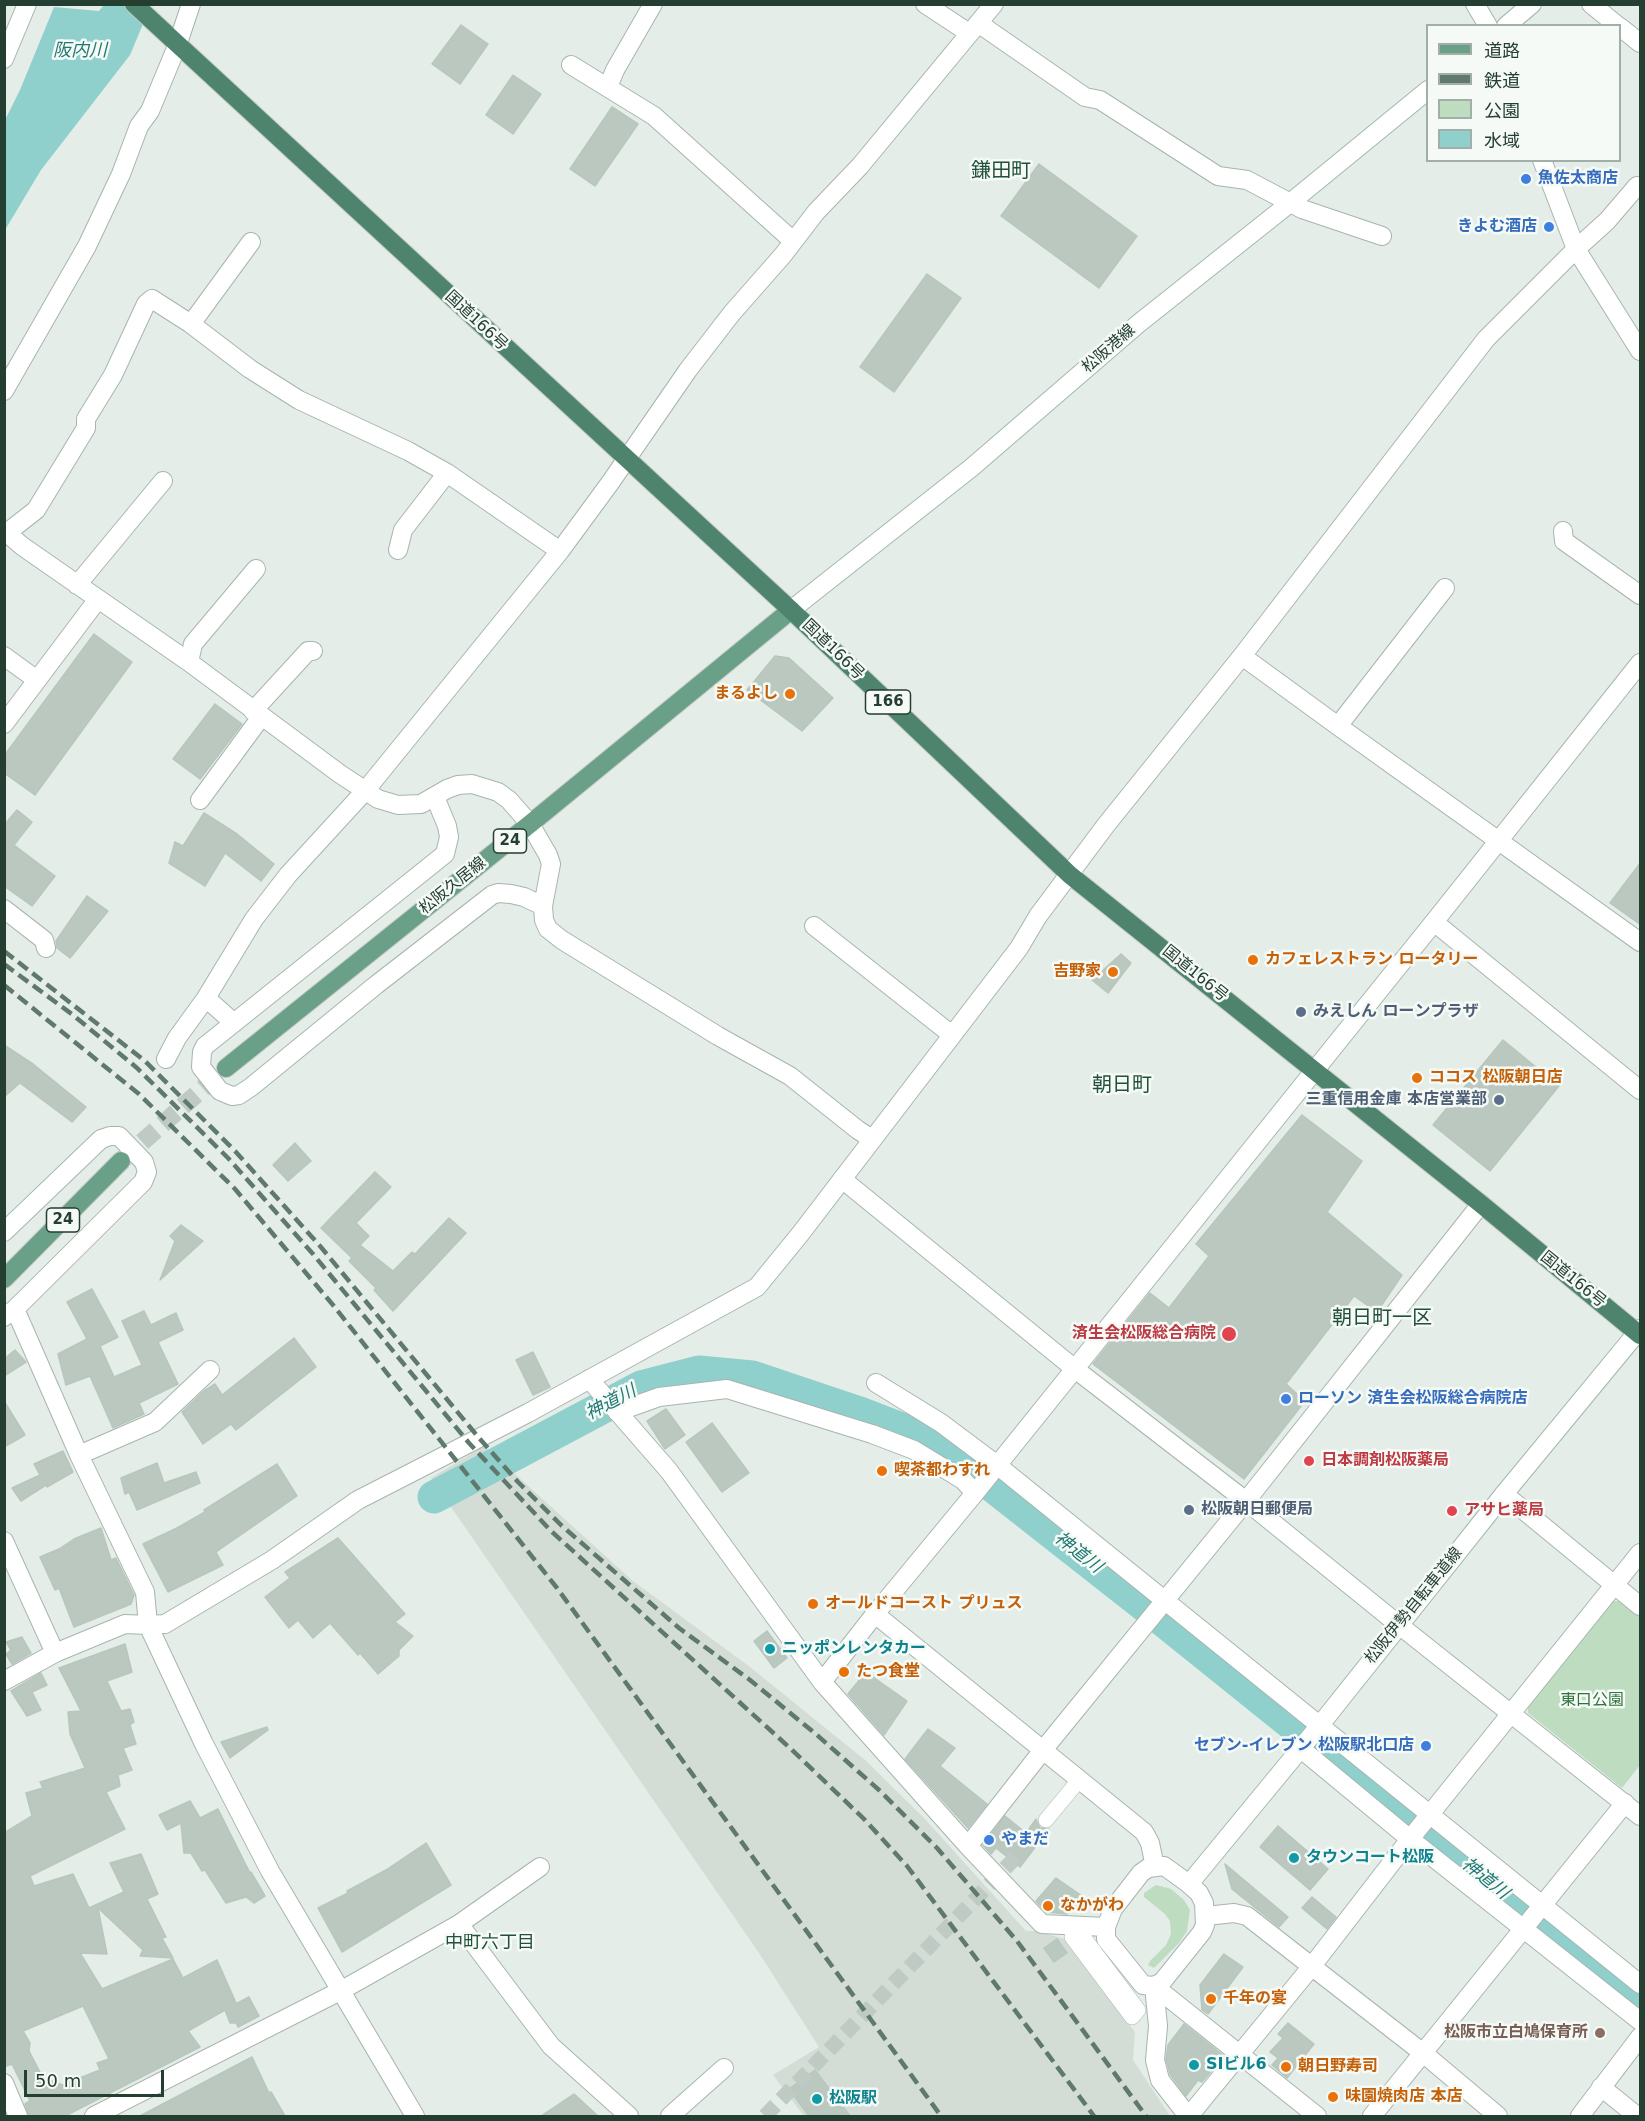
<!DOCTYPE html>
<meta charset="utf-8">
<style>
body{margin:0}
#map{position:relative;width:1645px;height:2121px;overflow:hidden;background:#e4ede7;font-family:"DejaVu Sans","Noto Sans JP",sans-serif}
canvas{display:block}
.frame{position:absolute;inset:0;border:6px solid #243e32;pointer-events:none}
.legend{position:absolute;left:1426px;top:24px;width:195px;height:138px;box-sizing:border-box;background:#f5faf6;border:2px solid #a1afa8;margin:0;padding:8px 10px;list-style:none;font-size:18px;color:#243e32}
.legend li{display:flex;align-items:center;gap:12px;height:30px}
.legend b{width:30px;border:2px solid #a1afa8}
.scale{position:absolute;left:24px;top:2070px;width:140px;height:27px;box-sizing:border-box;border:3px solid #243e32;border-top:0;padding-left:8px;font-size:18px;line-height:21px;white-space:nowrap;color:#243e32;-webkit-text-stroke:4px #f5faf6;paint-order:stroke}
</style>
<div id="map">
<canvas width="1645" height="2121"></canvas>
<div class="frame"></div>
<ul class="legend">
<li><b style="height:8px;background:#6ba088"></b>道路</li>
<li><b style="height:8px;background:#5f796d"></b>鉄道</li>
<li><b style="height:16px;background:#beddc0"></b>公園</li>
<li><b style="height:16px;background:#8fcfcc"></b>水域</li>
</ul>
<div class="scale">50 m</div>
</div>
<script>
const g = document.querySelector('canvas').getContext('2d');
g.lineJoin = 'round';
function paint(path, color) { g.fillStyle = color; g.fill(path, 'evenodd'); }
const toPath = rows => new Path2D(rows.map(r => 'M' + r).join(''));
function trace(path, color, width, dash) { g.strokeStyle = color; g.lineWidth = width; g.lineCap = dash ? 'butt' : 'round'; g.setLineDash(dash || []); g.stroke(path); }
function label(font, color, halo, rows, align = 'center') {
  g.font = font + ' "DejaVu Sans","Noto Sans JP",sans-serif'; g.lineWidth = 5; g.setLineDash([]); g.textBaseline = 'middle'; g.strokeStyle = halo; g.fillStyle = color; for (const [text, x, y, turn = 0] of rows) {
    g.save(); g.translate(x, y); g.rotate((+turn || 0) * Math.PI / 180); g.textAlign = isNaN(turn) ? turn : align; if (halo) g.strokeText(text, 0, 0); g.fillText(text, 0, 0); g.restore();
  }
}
const built = toPath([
 [484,1446,633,1581,750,1667,865,1760,925,1819,1026,1931,1039,1931,1064,1939,1135,2032,1133,2060,1170,2116,804,2116,773,2075,819,2047,759,1953,431,1478]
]);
const green = toPath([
 [1610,1601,1623,1601,1640,1616,1640,1765,1622,1788,1528,1713,1528,1702],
 [1156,1885,1171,1889,1184,1900,1190,1910,1187,1931,1179,1943,1154,1968,1148,1965,1150,1961,1166,1945,1171,1934,1170,1921,1165,1914,1144,1897,1144,1893]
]);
const water = toPath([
 [104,5,151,5,130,55,41,170,5,230,5,120,20,90,54,7,99,11]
]);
const river = toPath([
 [434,1497,641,1387,699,1372,752,1377,862,1414,924,1438,994,1487,1143,1604,1640,2004]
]);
const building = toPath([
 [461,25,488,44,460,84,432,64,461,25],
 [513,75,541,94,513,134,486,115,513,75],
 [612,107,638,124,595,186,570,169,612,107],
 [1039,164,1137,236,1099,288,1001,216,1039,164],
 [927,274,961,298,894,392,860,367,927,274],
 [94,634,132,662,35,795,4,773,4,756,94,634],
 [775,656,789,658,833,698,802,731,747,690,775,656],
 [215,704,242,724,200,779,173,759,215,704],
 [17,810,32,822,14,845,55,876,32,906,4,886,4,825,17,810],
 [204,813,237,834,274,864,261,881,225,853,205,886,169,863,175,842,183,846,204,813],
 [1641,862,1641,925,1610,903,1641,862],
 [87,896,108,911,70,958,57,948,56,941,87,896],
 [1121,954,1131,963,1108,993,1092,980,1121,954],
 [1503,1040,1559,1086,1490,1171,1433,1125,1503,1040],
 [4,1045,33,1064,86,1107,72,1122,20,1083,4,1097,4,1045],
 [1302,1115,1362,1161,1327,1212,1402,1275,1377,1312,1354,1296,1286,1384,1305,1401,1244,1479,1093,1364,1150,1293,1169,1308,1209,1256,1196,1244,1302,1115],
 [295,1143,311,1161,288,1181,273,1165,295,1143],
 [375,1172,391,1187,356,1223,369,1236,360,1245,393,1271,412,1252,415,1254,449,1218,466,1233,393,1311,374,1290,376,1288,349,1261,352,1258,321,1228,375,1172],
 [181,1225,203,1241,160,1280,175,1241,170,1236,181,1225],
 [92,1289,118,1337,100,1346,114,1377,142,1365,122,1321,144,1311,151,1325,176,1313,183,1330,158,1342,178,1384,139,1403,144,1414,113,1428,90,1376,66,1385,58,1354,87,1339,67,1302,92,1289],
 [294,1338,316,1367,236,1430,231,1424,203,1444,182,1412,204,1391,215,1384,222,1395,294,1338],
 [15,1350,26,1362,4,1376,4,1359,15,1350],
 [533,1352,550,1387,533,1395,516,1360,533,1352],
 [4,1401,25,1435,4,1447,4,1401],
 [666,1409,685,1435,665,1449,647,1421,666,1409],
 [712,1423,749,1473,722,1492,686,1442,712,1423],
 [63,1451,73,1472,47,1487,46,1485,21,1501,12,1488,40,1475,34,1464,63,1451],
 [157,1463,164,1483,196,1472,200,1483,137,1510,129,1492,125,1494,121,1478,157,1463],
 [277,1464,297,1496,216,1552,223,1565,168,1592,143,1544,177,1528,205,1512,204,1510,277,1464],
 [101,1528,111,1560,116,1558,134,1595,131,1604,74,1627,59,1588,55,1590,40,1557,59,1549,74,1539,101,1528],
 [338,1538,405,1614,395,1622,413,1636,399,1650,399,1656,378,1674,360,1653,358,1655,330,1623,313,1638,298,1620,289,1628,265,1597,290,1578,285,1572,338,1538],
 [767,1631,787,1658,774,1668,754,1641,767,1631],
 [22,1637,31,1653,12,1664,6,1654,11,1650,6,1642,22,1637],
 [125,1644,132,1672,107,1681,121,1711,130,1709,134,1722,130,1725,136,1744,123,1748,132,1770,118,1775,120,1786,106,1792,125,1829,30,1876,34,1886,73,1874,89,1908,124,1892,110,1863,141,1854,158,1894,147,1899,166,1937,162,1938,173,1958,140,1956,143,1950,98,1908,107,1954,80,1953,102,1989,173,1959,183,1978,217,1960,236,2003,234,2005,249,1997,259,2016,238,2027,236,2023,230,2023,225,2010,188,2031,200,2047,65,2116,29,2116,25,2104,30,2101,12,2064,4,2067,4,1833,32,1816,26,1793,43,1788,40,1782,72,1772,74,1775,73,1772,85,1768,70,1734,68,1712,81,1711,59,1668,125,1644],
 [83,2006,109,2059,97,2063,100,2070,62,2085,53,2081,42,2082,41,2074,29,2051,30,2043,23,2031,83,2006],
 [866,1672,907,1701,884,1735,848,1694,866,1672],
 [41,1673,47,1685,32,1692,41,1710,27,1716,11,1691,41,1673],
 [267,1727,268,1730,230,1758,221,1742,267,1727],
 [928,1729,955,1748,940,1766,987,1804,968,1828,905,1759,928,1729],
 [190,1801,200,1818,218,1809,250,1873,251,1872,265,1896,254,1903,246,1897,226,1903,205,1870,202,1871,191,1853,184,1853,181,1823,167,1830,159,1815,190,1801],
 [1005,1816,1026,1833,1036,1819,1040,1828,1049,1829,1020,1867,996,1848,991,1854,983,1845,1005,1816],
 [1278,1826,1328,1869,1310,1890,1260,1847,1278,1826],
 [426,1843,451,1885,342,1952,318,1908,348,1893,347,1891,386,1870,426,1843],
 [1225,1864,1288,1917,1279,1927,1232,1889,1225,1864],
 [1056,1878,1085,1898,1067,1914,1046,1912,1036,1901,1056,1878],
 [1312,1897,1336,1917,1327,1929,1302,1908,1312,1897],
 [1057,1939,1067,1953,1054,1962,1044,1948,1057,1939],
 [1224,1954,1243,1967,1208,2014,1202,2010,1200,1985,1224,1954],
 [1288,2023,1314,2044,1287,2078,1272,2065,1278,2058,1270,2052,1283,2038,1278,2034,1288,2023],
 [1184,2024,1224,2056,1202,2082,1198,2080,1186,2096,1170,2074,1166,2059,1168,2045,1184,2024],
 [252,2057,269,2093,271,2092,285,2116,140,2116,252,2057],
 [815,2070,850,2116,809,2116,789,2089,815,2070],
 [574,2094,598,2116,541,2116,574,2094]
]);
const pedestrianTunnel = toPath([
 [765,2116,1018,1855]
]);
const primaryTunnel = toPath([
 [122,1160,226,1068]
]);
const pedestrian = toPath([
 [1046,1820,1080,1779],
 [1072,1937,1084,1938,1138,2010,1132,2017,1072,1937]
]);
const minor = toPath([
 [925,4,969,33],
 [1475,4,1488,26],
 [1591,4,1618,26],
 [978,23,1085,97,1100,100,1218,176,1247,180,1302,209,1382,236],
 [1620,27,1640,43],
 [4,59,27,4],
 [571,65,654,116,793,241],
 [608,87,615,70,653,4],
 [1542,160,1576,249,1640,351],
 [191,324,251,242],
 [4,391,87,246,121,174,139,126,150,111,177,46,191,4],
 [1563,531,1564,541,1640,595],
 [7,533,22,546,189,662,340,774,378,799,398,805,421,804,447,789,458,785,472,784,498,792,509,800,530,824,548,855,551,864,543,906,544,920,548,929,562,940,718,1036,790,1076,858,1130,872,1139],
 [4,535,36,510,86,428,86,419,113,375,146,304,152,299,191,324,250,369,299,400,408,451,447,473,560,551],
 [398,550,403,530,447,473],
 [77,585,163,481],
 [4,656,37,680],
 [1242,656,1338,726,1640,942],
 [189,662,193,644,256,569],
 [253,711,308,651,313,651],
 [4,724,98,599],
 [1338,726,1445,588],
 [435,797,447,826,449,837,445,854,205,1046,202,1052,201,1067,220,1091,232,1096,239,1095,251,1087,376,985,492,895,498,893,511,894,524,897,543,906],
 [200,800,261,717],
 [4,909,44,940,46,948],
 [1434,922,1640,1090],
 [814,926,952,1035],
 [206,998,234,1023],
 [166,1059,177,1038,206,998,254,919,288,875,365,791,560,551,610,483,688,370,732,313,783,255,816,212,860,166,994,4],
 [4,1232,101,1139,110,1136,119,1136,144,1162,147,1172,143,1182,15,1309,4,1317],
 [15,1309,79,1455,145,1592,148,1625,165,1624,272,1560,358,1500,528,1413,757,1287,801,1233,1019,948,1038,916,1106,825,1242,656,1486,339,1576,249,1607,221,1637,186],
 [589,1379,669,1471,822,1682,968,1846,1042,1924,1106,1927],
 [876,1383,941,1423,997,1465,1640,1984],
 [617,1412,659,1397,727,1389,872,1434,914,1450,963,1480,975,1493],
 [79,1455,155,1422,210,1370],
 [1504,1494,1640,1606],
 [1399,1625,1640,1816],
 [4,1681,55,1653],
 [822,1682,875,1614],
 [1300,1748,1410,1839,1640,2021],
 [968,1846,1043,1750,1246,1501,1481,1204],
 [1164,1866,1189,1884,1199,1893,1204,1903,1205,1925,1202,1932,1162,1982,1154,1986,1143,1985,1106,1939,1106,1927,1113,1909,1141,1873,1148,1868,1164,1866],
 [1155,1867,1150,1843,1144,1832,875,1614,975,1493,1434,922,1640,663],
 [1206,1916,1234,1913,1247,1916,1423,2053,1498,2116],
 [459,1924,551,2046,629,2116],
 [1154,1986,1317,2116],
 [1154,1986,1158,2026,1155,2060,1160,2080,1188,2116],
 [4,2083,18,2116],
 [1601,2087,1637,2116],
 [94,2116,342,1990,459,1924,540,1867],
 [670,2116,724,2068],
 [1189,2116,1312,1966,1410,1839,1640,1553],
 [1372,2116,1625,1803],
 [1580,2116,1640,2037]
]);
const tertiary = toPath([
 [842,1179,1075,1369,1246,1501,1399,1625],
 [4,1541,55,1653,125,1624,148,1625,204,1744,270,1871,415,2116]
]);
const secondary = toPath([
 [1506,26,1532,4],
 [791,610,971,468,1138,324,1290,203,1428,90],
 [1189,1884,1320,1725,1504,1494,1640,1329]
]);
const primary = toPath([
 [226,1068,530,824,791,610],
 [4,1279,121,1161]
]);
const trunk = toPath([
 [134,4,791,610,1070,875,1481,1204,1640,1335]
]);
const rail = toPath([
 [4,951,145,1061,235,1151,320,1246,479,1438,518,1482,561,1525,679,1628,750,1680,817,1735,879,1790,937,1848,1017,1941,1146,2116],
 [4,964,73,1015,137,1068,228,1158,313,1254,469,1443,551,1531,791,1749,864,1819,907,1866,1094,2116],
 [4,985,139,1094,235,1189,333,1305,557,1588,941,2116]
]);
const markers = [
 [1526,179,6,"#3f7fe0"],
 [1549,227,6,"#3f7fe0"],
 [790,694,6,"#e8710a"],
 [1253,960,6,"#e8710a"],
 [1113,972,6,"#e8710a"],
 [1301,1012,6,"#5c6f8a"],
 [1417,1078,6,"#e8710a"],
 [1499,1100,6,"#5c6f8a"],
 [1229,1334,8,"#e0444e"],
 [1286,1399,6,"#3f7fe0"],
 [1309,1461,6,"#e0444e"],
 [882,1471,6,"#e8710a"],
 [1189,1510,6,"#5c6f8a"],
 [1452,1511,6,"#e0444e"],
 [813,1604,6,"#e8710a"],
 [770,1649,6,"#0f9aa8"],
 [844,1672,6,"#e8710a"],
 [1426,1746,6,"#3f7fe0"],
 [989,1840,6,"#3f7fe0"],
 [1294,1858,6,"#0f9aa8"],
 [1048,1906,6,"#e8710a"],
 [1211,1999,6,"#e8710a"],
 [1600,2033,6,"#8d6e63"],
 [1194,2065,6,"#0f9aa8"],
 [1286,2067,6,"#e8710a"],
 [1333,2097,6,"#e8710a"],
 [817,2099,6,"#0f9aa8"]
];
const shields = [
 [888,702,45],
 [510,841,33],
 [63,1220,33]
];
const shieldNames = [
 ["166",888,702],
 ["24",510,841],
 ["24",63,1220]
];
const shopNames = [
 ["魚佐太商店",1538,179],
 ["きよむ酒店",1537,227,"right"],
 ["ローソン 済生会松阪総合病院店",1298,1399],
 ["セブン-イレブン 松阪駅北口店",1414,1746,"right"],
 ["やまだ",1001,1840]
];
const streetNames = [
 ["国道166号",476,321,43],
 ["松阪港線",1109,349,-41],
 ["国道166号",833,650,44],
 ["松阪久居線",453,886,-39],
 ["国道166号",1195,974,39],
 ["国道166号",1573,1280,39],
 ["松阪伊勢自転車道線",1414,1606,-51]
];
const foodNames = [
 ["まるよし",778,694,"right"],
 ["カフェレストラン ロータリー",1265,960],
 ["吉野家",1101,972,"right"],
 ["ココス 松阪朝日店",1429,1078],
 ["喫茶都わすれ",894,1471],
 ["オールドコースト プリュス",825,1604],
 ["たつ食堂",856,1672],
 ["なかがわ",1060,1906],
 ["千年の宴",1223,1999],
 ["朝日野寿司",1298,2067],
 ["味園焼肉店 本店",1345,2097]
];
const serviceNames = [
 ["みえしん ローンプラザ",1313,1012],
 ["三重信用金庫 本店営業部",1487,1100,"right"],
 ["松阪朝日郵便局",1201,1510]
];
const healthNames = [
 ["済生会松阪総合病院",1216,1334,"right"],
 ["日本調剤松阪薬局",1321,1461],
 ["アサヒ薬局",1464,1511]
];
const cultureNames = [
 ["ニッポンレンタカー",782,1649],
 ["タウンコート松阪",1306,1858],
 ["SIビル6",1206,2065],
 ["松阪駅",829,2099]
];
const parkNames = [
 ["東口公園",1592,1701]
];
const educationNames = [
 ["松阪市立白鳩保育所",1588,2033]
];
const waterNames = [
 ["阪内川",80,51],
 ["神道川",611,1403,-28],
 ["神道川",1078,1553,38],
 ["神道川",1485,1879,39]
];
const neighbourhoodNames = [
 ["中町六丁目",490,1943]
];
const quarterNames = [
 ["鎌田町",1001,172],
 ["朝日町",1122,1086],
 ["朝日町一区",1382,1319]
];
paint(built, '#d3ddd6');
paint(green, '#beddc0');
paint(water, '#8fcfcc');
trace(river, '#8fcfcc', 33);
paint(building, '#bac8c0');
trace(building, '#b7c7bd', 1.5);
trace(pedestrianTunnel, '#becac3', 15, [15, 8]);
trace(primaryTunnel, '#becac3', 18, [18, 9]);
trace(pedestrian, '#a7b5ad', 16);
trace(minor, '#a7b5ad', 20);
trace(tertiary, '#a7b5ad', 20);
trace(secondary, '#a3b8ad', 20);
trace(primary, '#c2c9c6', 20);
trace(trunk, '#c2c9c6', 20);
trace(pedestrian, '#fff', 15);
trace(minor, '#fff', 18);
trace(tertiary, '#fff', 18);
trace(secondary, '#fff', 18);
trace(primary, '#6ba088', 18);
trace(trunk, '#4e846d', 18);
trace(rail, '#5f796d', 4.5, [12, 6]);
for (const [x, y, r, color] of markers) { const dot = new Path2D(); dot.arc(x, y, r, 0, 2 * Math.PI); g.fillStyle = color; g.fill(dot); trace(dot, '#f5faf6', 2); }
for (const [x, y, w] of shields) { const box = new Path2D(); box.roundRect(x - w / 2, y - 12, w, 24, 4.5); g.fillStyle = '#f5faf6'; g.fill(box); trace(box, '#243e32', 1.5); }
label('bold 15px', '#243e32', null, shieldNames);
label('bold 16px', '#366cbe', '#f5faf6', shopNames, 'left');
label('16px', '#243e32', '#f5faf6', streetNames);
label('bold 16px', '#c56008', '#f5faf6', foodNames, 'left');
label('bold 16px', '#4e5e75', '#f5faf6', serviceNames, 'left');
label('bold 16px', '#be3a42', '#f5faf6', healthNames, 'left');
label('bold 16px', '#0d838f', '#f5faf6', cultureNames, 'left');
label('16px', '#30733c', '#f5faf6', parkNames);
label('bold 16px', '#785e54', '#f5faf6', educationNames, 'right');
label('italic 18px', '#217874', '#f5faf6', waterNames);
label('18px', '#21503b', '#f5faf6', neighbourhoodNames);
label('20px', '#21503b', '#f5faf6', quarterNames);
</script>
